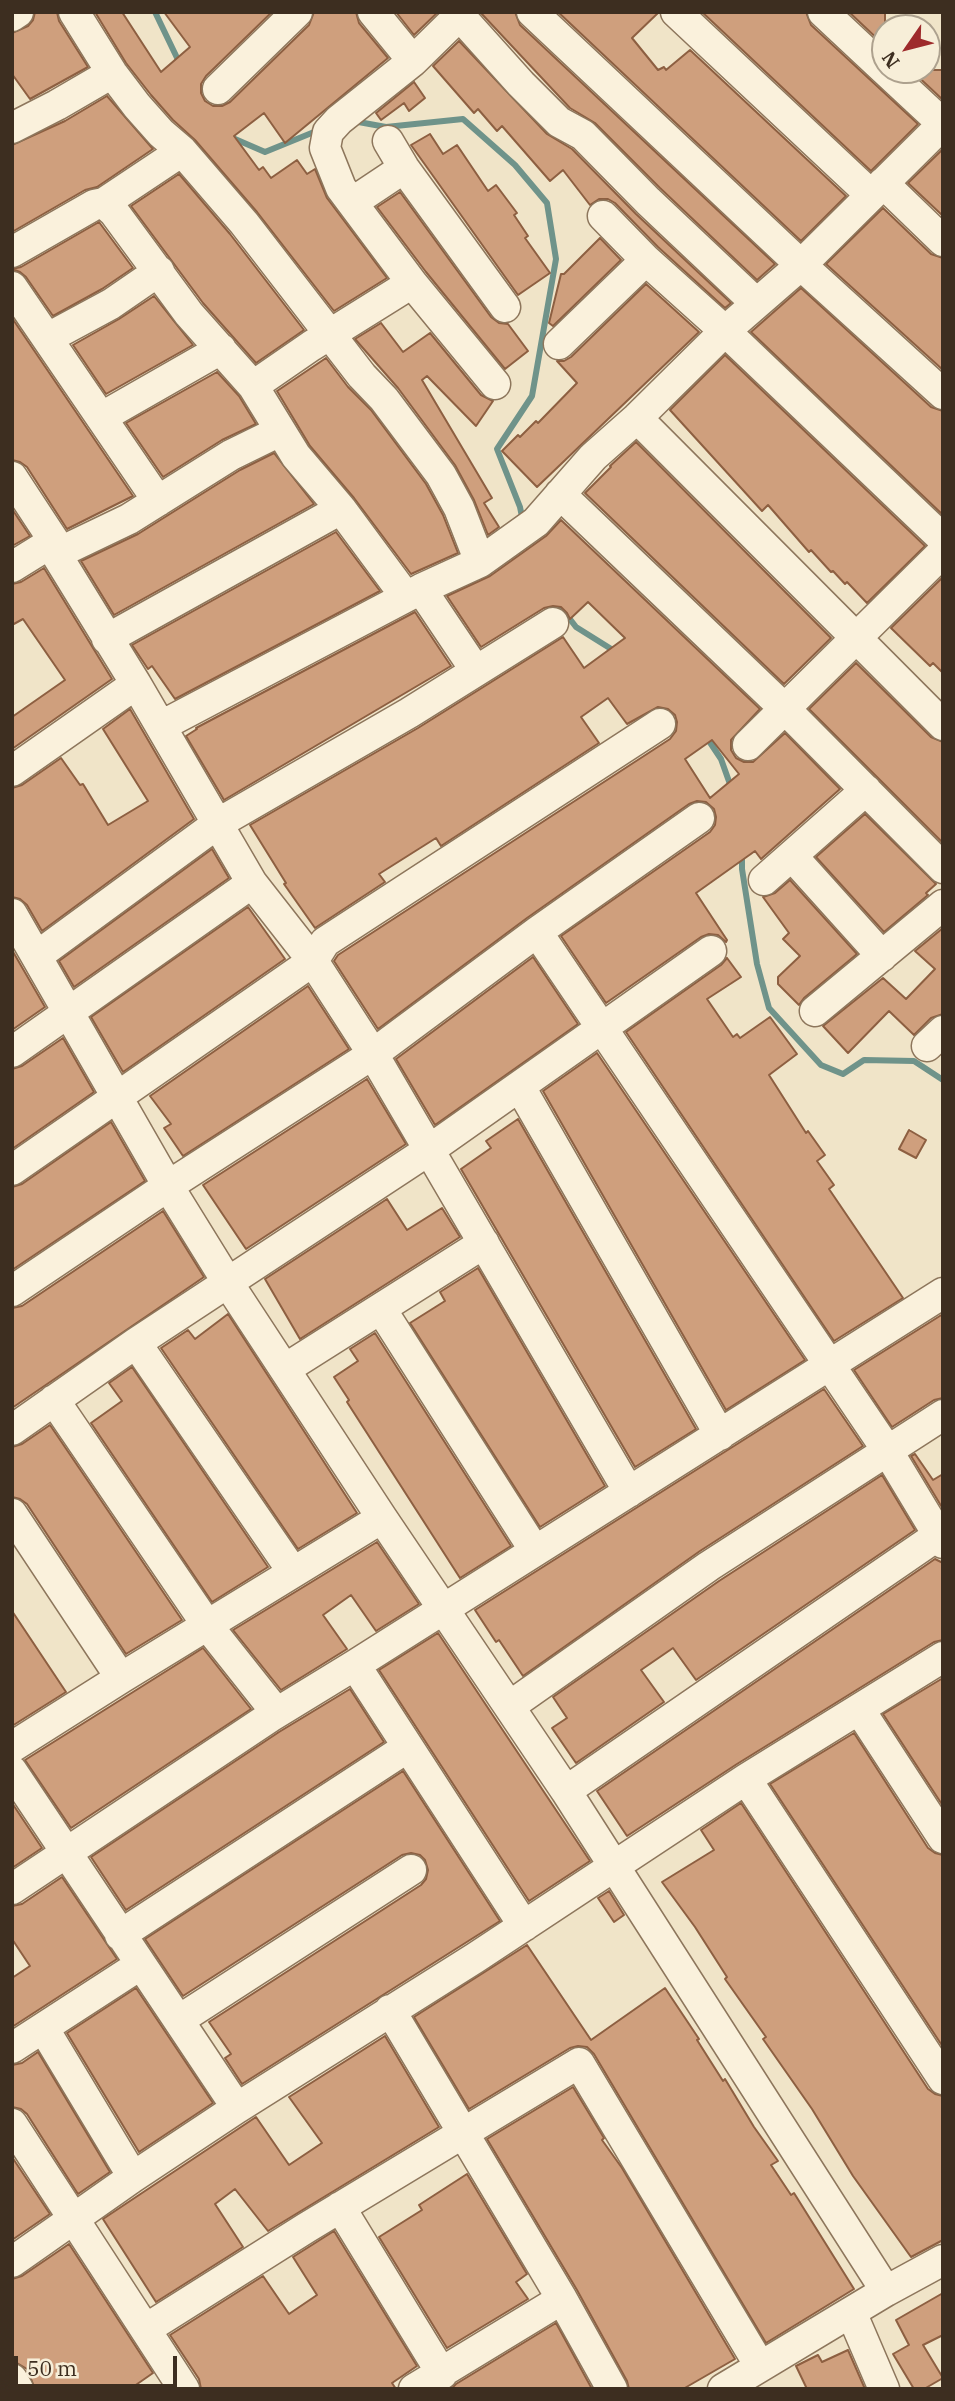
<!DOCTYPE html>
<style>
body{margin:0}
#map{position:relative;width:955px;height:2401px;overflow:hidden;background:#f0e4c8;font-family:"IBM Plex Serif",serif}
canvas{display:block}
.frame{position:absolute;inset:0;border:14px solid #3d2e20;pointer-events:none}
.north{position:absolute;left:871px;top:14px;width:70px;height:70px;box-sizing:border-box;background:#f7eed8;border:2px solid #ada18e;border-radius:50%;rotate:235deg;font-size:19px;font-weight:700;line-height:28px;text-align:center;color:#3d2e20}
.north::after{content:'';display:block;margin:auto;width:24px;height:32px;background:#9e2a2b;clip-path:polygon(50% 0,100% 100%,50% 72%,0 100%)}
.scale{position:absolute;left:14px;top:2356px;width:163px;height:32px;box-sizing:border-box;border:4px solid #3d2e20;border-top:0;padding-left:9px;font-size:21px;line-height:24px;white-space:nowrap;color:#3d2e20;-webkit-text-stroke:5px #f7eed8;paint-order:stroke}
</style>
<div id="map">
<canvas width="955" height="2401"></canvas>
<div class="frame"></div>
<div class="north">N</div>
<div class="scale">50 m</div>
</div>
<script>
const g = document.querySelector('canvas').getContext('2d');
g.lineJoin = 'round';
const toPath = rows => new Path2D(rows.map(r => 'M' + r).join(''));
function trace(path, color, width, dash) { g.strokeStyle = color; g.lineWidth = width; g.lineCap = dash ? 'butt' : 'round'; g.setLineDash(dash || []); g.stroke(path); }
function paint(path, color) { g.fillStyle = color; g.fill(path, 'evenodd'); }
const stream = toPath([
 [155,12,180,64],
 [353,121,386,127,463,119,515,165,547,203,556,259,532,396,497,449,520,507,523,522],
 [231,135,235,139,265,152,319,130],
 [556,601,576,627,616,652],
 [705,735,721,759,731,787],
 [742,852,742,869,757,964,769,1008,821,1065,843,1074,864,1060,914,1061,943,1080]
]);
const building = toPath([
 [35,12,57,12,59,21,88,67,30,99,12,74,12,33,28,26,33,20,35,12],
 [95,12,122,12,161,72,190,47,164,12,272,12,206,76,201,84,201,93,205,101,213,106,222,106,230,102,309,25,314,12,356,12,359,23,388,58,285,143,264,113,234,136,259,170,263,167,271,178,297,160,307,174,315,169,327,198,387,278,334,311,257,212,195,140,173,120,151,95,126,63,95,12],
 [396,12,438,12,414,35,396,12],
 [480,12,515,12,520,25,775,264,757,280,660,188,595,123,570,108,480,12],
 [558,12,659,12,632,38,658,70,664,67,666,70,690,50,846,196,801,241,558,12],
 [702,12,806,12,811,25,918,124,871,171,702,12],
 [849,12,885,12,885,46,849,12],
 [459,41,547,134,572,149,636,214,731,303,725,308,658,247,615,203,608,199,599,199,590,205,563,170,550,181,502,126,497,131,478,109,474,113,433,66,459,41],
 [911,70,943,70,943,100,911,70],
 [414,82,425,98,409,111,404,103,381,120,376,113,414,82],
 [107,96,153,149,97,187,85,190,12,232,12,145,65,121,107,96],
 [430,134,443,154,457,145,488,191,496,185,517,213,514,215,528,236,525,238,550,273,518,295,411,145,430,134],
 [943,149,943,216,908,183,943,149],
 [179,174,230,234,304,330,256,363,203,303,131,206,179,174],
 [400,192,491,317,499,323,508,324,528,351,505,369,426,272,377,207,400,192],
 [883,208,931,254,943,258,943,370,826,264,883,208],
 [99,222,133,268,102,289,53,316,26,277,20,272,12,269,21,267,99,222],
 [600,238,621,260,553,326,549,323,561,274,564,274,600,238],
 [646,284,699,332,537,487,502,451,518,435,520,437,536,421,538,423,577,383,557,361,564,361,571,357,646,284],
 [801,288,931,407,943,411,943,515,751,332,801,288],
 [154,296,193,345,106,394,73,345,119,319,154,296],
 [12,318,133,496,67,529,27,467,20,462,12,460,12,318],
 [381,323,403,352,430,333,481,395,493,401,476,426,427,376,422,380,492,498,484,503,499,527,488,535,474,500,455,465,398,388,355,339,381,323],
 [725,355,925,546,867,603,847,582,845,584,833,571,831,572,811,550,809,552,768,505,762,511,670,410,725,355],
 [326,358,348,387,371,410,426,484,443,515,458,553,411,574,354,498,310,446,277,391,326,358],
 [217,372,239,396,256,424,222,440,163,477,126,423,217,372],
 [636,442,831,638,784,684,585,493,611,467,610,466,636,442],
 [274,453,314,504,114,615,81,561,138,534,240,470,274,453],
 [12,509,30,536,12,546,12,509],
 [561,520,760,709,731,740,731,750,736,758,744,762,753,762,785,733,840,789,761,859,755,851,696,893,727,940,726,942,718,935,709,934,701,937,606,1003,561,936,710,832,715,825,716,817,714,809,706,802,697,801,689,804,527,918,378,1029,334,961,338,955,670,739,676,731,677,722,675,715,668,709,658,707,627,724,608,698,581,717,599,743,441,846,436,838,379,874,385,882,315,928,284,884,286,883,250,825,418,728,563,637,584,668,625,638,588,602,570,619,567,613,561,607,553,606,544,608,481,647,447,596,490,576,546,536,561,520],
 [712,740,739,774,710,798,685,759,712,740],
 [336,532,380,591,175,699,152,666,148,669,132,645,336,532],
 [44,568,112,679,12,749,12,717,65,680,23,619,12,625,12,584,21,582,44,568],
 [943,577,943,673,933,663,930,666,891,628,943,577],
 [415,612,451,666,224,800,186,736,197,729,196,728,415,612],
 [856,663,931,737,943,742,943,843,809,709,856,663],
 [130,709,194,819,42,931,27,905,20,899,12,897,12,788,22,785,61,758,80,785,83,784,108,825,148,801,103,729,130,709],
 [865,814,936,884,926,893,928,895,884,932,816,857,865,814],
 [212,849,229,878,74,987,59,961,212,849],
 [790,880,857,954,804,998,799,1005,778,984,778,977,800,956,783,939,789,933,763,897,775,893,790,880],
 [248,907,285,959,123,1072,91,1017,248,907],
 [943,928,943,1014,931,1018,914,1035,889,1011,848,1053,823,1026,883,978,906,999,935,969,915,951,943,928],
 [12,950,45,1007,12,1030,12,950],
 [533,957,578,1024,435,1125,396,1059,533,957],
 [727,958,741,977,707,999,733,1037,737,1034,740,1038,770,1017,797,1054,769,1075,806,1133,808,1131,825,1155,817,1161,834,1185,829,1189,903,1298,834,1341,626,1032,721,965,727,958],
 [308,986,349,1049,183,1156,164,1128,171,1124,150,1096,308,986],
 [63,1038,94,1092,12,1149,12,1069,22,1066,63,1038],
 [597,1053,805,1360,726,1410,543,1091,597,1053],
 [367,1079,406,1144,246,1249,203,1185,367,1079],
 [518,1119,696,1429,635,1467,461,1169,491,1148,486,1141,518,1119],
 [111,1122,145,1181,12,1270,12,1187,22,1184,111,1122],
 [909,1130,926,1140,916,1158,899,1149,909,1130],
 [387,1199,407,1230,442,1208,460,1237,300,1339,265,1279,387,1199],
 [163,1211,204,1277,12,1408,12,1308,22,1306,163,1211],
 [478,1268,605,1486,540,1527,410,1323,445,1301,440,1292,478,1268],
 [228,1314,357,1513,298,1549,161,1348,188,1330,195,1339,228,1314],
 [943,1314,943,1398,934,1400,892,1427,854,1370,943,1314],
 [375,1333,511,1546,460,1578,347,1402,349,1400,334,1377,358,1361,350,1349,375,1333],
 [132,1367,268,1567,212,1602,91,1423,122,1401,109,1383,132,1367],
 [824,1389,863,1446,700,1551,523,1676,499,1640,496,1642,475,1610,824,1389],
 [50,1425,182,1620,126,1654,27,1504,20,1499,12,1497,12,1447,22,1444,50,1425],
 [915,1454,933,1480,943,1474,943,1509,911,1456,915,1454],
 [882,1475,915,1530,696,1680,673,1648,641,1670,664,1702,576,1763,552,1728,567,1718,553,1697,719,1581,882,1475],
 [377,1542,419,1604,376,1631,351,1595,323,1615,347,1649,281,1690,233,1630,377,1542],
 [935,1559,943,1563,943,1640,934,1642,737,1764,627,1836,597,1791,935,1559],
 [12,1611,66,1692,12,1726,12,1611],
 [438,1633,590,1861,529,1901,379,1670,438,1633],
 [203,1648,251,1709,71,1828,25,1760,203,1648],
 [943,1678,943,1806,883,1714,943,1678],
 [350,1689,384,1742,126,1910,91,1857,279,1732,350,1689],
 [854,1733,928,1848,935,1853,943,1855,943,2047,770,1784,854,1733],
 [403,1771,500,1921,242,2084,225,2058,231,2054,209,2022,421,1885,426,1879,428,1870,425,1860,420,1855,411,1853,402,1855,183,1996,145,1939,403,1771],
 [12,1803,42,1848,12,1868,12,1803],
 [741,1803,928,2089,935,2094,943,2096,943,2240,911,2257,853,2176,812,2109,763,2039,766,2037,725,1979,727,1977,695,1927,662,1882,714,1850,701,1830,741,1803],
 [62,1877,117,1959,12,2027,12,1978,30,1966,12,1939,12,1906,22,1904,62,1877],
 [609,1891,624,1915,614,1922,598,1898,609,1891],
 [527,1945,591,2040,665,1988,699,2039,697,2040,723,2081,725,2079,754,2127,778,2161,771,2165,791,2195,794,2193,854,2289,766,2343,594,2054,587,2047,578,2046,570,2048,469,2109,414,2017,527,1945],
 [136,1988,213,2103,139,2152,67,2033,136,1988],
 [385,2036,439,2127,268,2231,235,2189,215,2204,243,2247,156,2302,103,2219,256,2117,289,2165,322,2143,289,2097,385,2036],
 [38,2052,110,2172,78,2194,27,2114,21,2109,12,2107,12,2065,22,2063,38,2052],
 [573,2087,604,2138,602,2140,622,2168,735,2359,683,2389,629,2389,627,2381,577,2290,487,2139,573,2087],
 [12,2157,50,2214,12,2240,12,2157],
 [467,2174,527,2274,516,2282,528,2299,447,2348,379,2237,422,2210,419,2205,467,2174],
 [334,2231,417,2366,392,2383,396,2389,201,2389,199,2379,170,2335,263,2276,289,2314,317,2295,293,2257,334,2231],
 [69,2244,153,2373,130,2389,35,2389,27,2369,12,2360,12,2279,22,2276,69,2244],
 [943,2293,943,2335,923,2345,943,2378,924,2389,914,2389,893,2354,909,2345,896,2320,943,2293],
 [556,2323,592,2389,451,2389,456,2384,556,2323],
 [848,2350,865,2389,807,2389,796,2366,818,2355,822,2362,848,2350]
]);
const minor = toPath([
 [74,12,112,73,137,106,161,133,182,151,244,223,362,376,384,399,441,475,459,508,480,562],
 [373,12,413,61],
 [463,12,413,61,339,120,328,132,325,148,341,188,412,283,495,384],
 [532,12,801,265,943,394],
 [676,12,870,194],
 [823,12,885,70],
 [12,16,18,12],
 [460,16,521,84,559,122,583,135,648,201,756,303],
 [885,70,943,124],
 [218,89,297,12],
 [12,128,57,105,112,73],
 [388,141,404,168,505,307],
 [883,183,943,241],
 [353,202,404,168],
 [104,203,182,151],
 [603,216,646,260,725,331,943,539],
 [12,252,94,205,104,203,114,212,189,314,253,386,296,456,341,509,406,597],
 [12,287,158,501],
 [48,338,111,304,159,271],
 [559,344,646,260],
 [253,386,311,346,412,283],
 [102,417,221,349],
 [637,418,943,725],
 [12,477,54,541],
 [560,494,785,709,943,868],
 [56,554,129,519,231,455,280,431],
 [12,567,54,541,56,554,136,684,12,771],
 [421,589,476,671],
 [107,639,341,509],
 [136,684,252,883,313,961,373,1054,629,1492],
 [161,726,421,589,480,562,536,522,593,457,637,418,725,331,801,265,943,124],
 [748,745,943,552],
 [792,856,882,956],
 [764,880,866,790],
 [12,914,168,1186,228,1283,382,1518,566,1791,886,2291],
 [537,932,887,1450,943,1543],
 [37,956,217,824,409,713,553,623],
 [815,1011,943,905],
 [927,1046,943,1031],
 [12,1052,252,883],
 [520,1087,720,1435],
 [12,1170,313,961,325,942,660,724],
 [12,1291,168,1186,373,1054,537,932,699,818],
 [381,1309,535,1551],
 [136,1343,293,1572],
 [285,1369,484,1243],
 [54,1400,207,1625,276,1712],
 [12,1430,136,1343,429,1150,711,951],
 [12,1514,121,1678],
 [355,1665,524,1926],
 [510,1706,709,1566,943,1415],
 [859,1709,943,1838],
 [12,1747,121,1678,382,1518],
 [12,1771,237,2108],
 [746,1779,943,2079],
 [566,1791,943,1532],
 [12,1889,270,1717,355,1665,943,1293],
 [120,1935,408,1747],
 [390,2010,562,2299,612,2389],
 [179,2020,411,1870],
 [44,2029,133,2177],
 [12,2048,140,1965],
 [12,2124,184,2389],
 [340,2207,442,2374],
 [12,2262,133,2177,237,2108,475,1958,746,1779,943,1657],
 [851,2312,884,2389],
 [146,2329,306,2228,579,2063,760,2366],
 [12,2379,18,2389],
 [414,2389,562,2299],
 [723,2389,886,2291,943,2260]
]);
trace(stream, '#6f938a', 6);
paint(building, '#cf9f7d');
trace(building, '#8d5f41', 2);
trace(minor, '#8d765c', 33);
trace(minor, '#faf1dc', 30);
</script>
